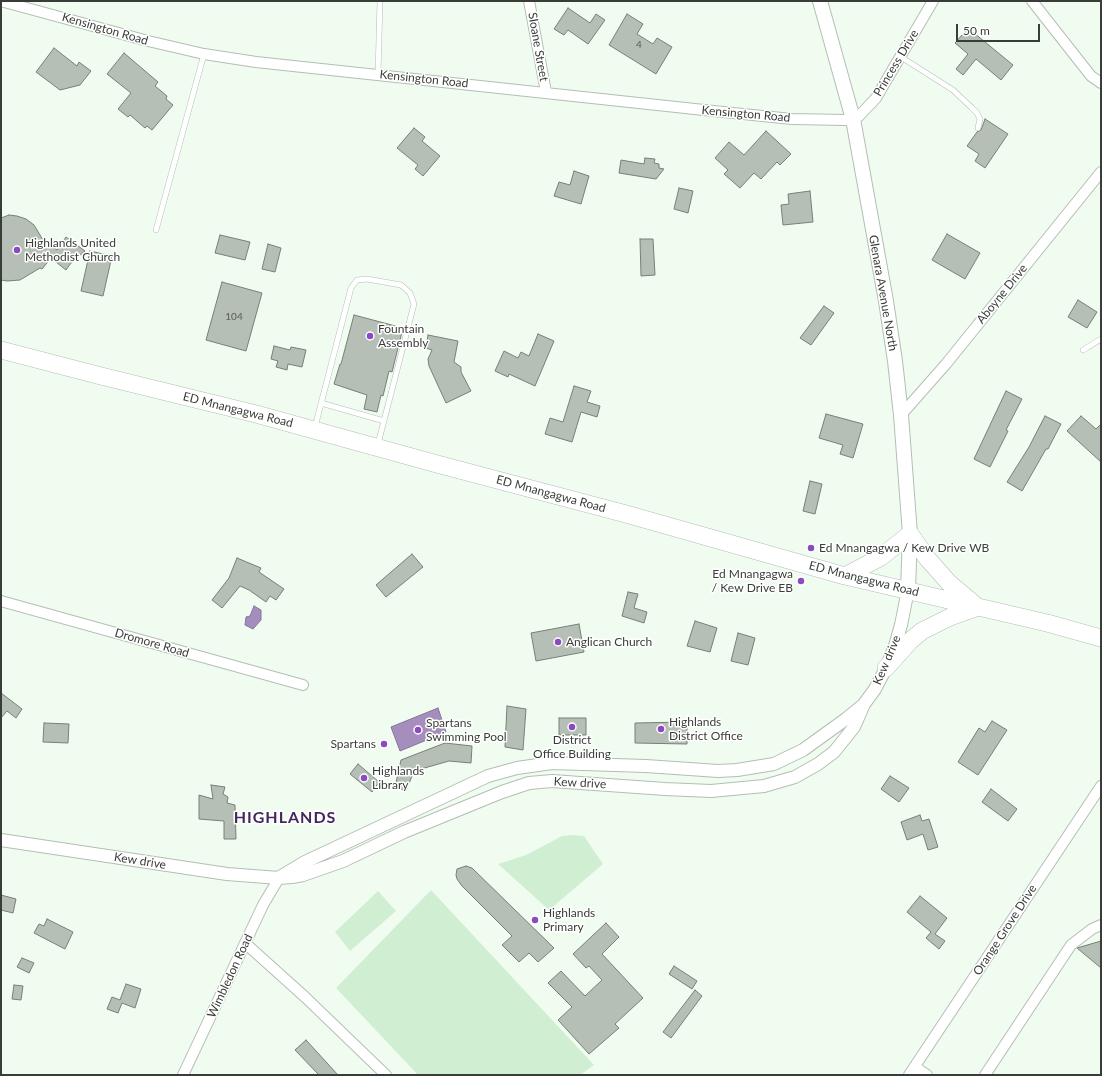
<!DOCTYPE html>
<style>
body{margin:0}
#map{position:relative;width:1102px;height:1076px;overflow:hidden;background:#f1fcf1;font-family:Lato,sans-serif}
canvas{display:block}
.frame{position:absolute;inset:0;border:2px solid #393d39;pointer-events:none}
.scale{position:absolute;left:956px;top:24px;width:84px;height:18px;box-sizing:border-box;border:2px solid #393d39;border-top:0;padding-left:5px;font-size:12px;line-height:14px;white-space:nowrap;color:#393d39;-webkit-text-stroke:3px #fff;paint-order:stroke}
</style>
<div id="map">
<canvas width="1102" height="1076"></canvas>
<div class="frame"></div>
<div class="scale">50 m</div>
</div>
<script>
const g = document.querySelector('canvas').getContext('2d');
g.lineJoin = 'round';
function paint(path, color) { g.fillStyle = color; g.fill(path, 'evenodd'); }
const toPath = rows => new Path2D(rows.map(r => 'M' + r).join(''));
function trace(path, color, width, dash) { g.strokeStyle = color; g.lineWidth = width; g.lineCap = dash ? 'butt' : 'round'; g.setLineDash(dash || []); g.stroke(path); }
function label(font, color, halo, rows, align = 'center') {
  g.font = font + ' Lato,sans-serif'; g.lineWidth = 3; g.setLineDash([]); g.textBaseline = 'middle'; g.strokeStyle = halo; g.fillStyle = color; for (const [text, x, y, turn = 0] of rows) {
    g.save(); g.translate(x, y); g.rotate((+turn || 0) * Math.PI / 180); g.textAlign = isNaN(turn) ? turn : align; if (halo) g.strokeText(text, 0, 0); g.fillText(text, 0, 0); g.restore();
  }
}
const green = toPath([
 [573,835,584,836,603,864,549,910,498,864,526,855,562,836],
 [431,890,594,1065,580,1075,418,1075,336,988],
 [378,891,396,911,350,951,335,932]
]);
const water = toPath([
 [254,606,261,610,261,620,253,629,245,625,246,617,250,616,254,606],
 [438,708,446,732,400,751,391,727,438,708]
]);
const building = toPath([
 [568,8,590,23,596,14,605,20,588,44,568,30,564,35,554,29,568,8],
 [627,14,643,24,637,34,653,44,657,38,672,47,656,74,609,45,627,14],
 [968,28,1013,65,1001,80,976,59,963,75,956,69,968,54,955,43,968,28],
 [54,48,77,66,79,62,91,71,80,85,60,90,36,72,54,48],
 [124,53,158,82,155,86,167,96,166,99,173,105,152,130,147,126,145,128,130,115,128,117,118,109,131,93,107,74,124,53],
 [985,119,1008,134,985,168,975,161,979,154,967,146,977,132,981,130,985,119],
 [414,128,425,137,422,141,440,156,423,176,415,169,418,165,397,148,414,128],
 [766,131,791,154,780,165,777,162,761,179,754,173,740,188,724,174,728,170,715,158,729,142,744,155,766,131],
 [645,158,655,159,654,163,659,164,659,168,664,169,656,179,619,173,621,160,644,164,645,158],
 [574,171,589,176,581,204,554,196,559,182,570,185,574,171],
 [679,188,693,191,688,213,674,209,679,188],
 [810,191,813,222,783,225,781,205,789,204,788,194,810,191],
 [9,215,17,216,26,219,34,225,43,240,57,250,66,237,85,251,71,263,66,270,51,258,42,269,40,268,20,280,7,281,1,280,1,218,9,215],
 [947,234,980,253,965,279,932,260,947,234],
 [220,235,250,242,245,260,215,253,220,235],
 [640,239,653,239,655,275,641,276,640,239],
 [268,244,281,248,275,272,262,269,268,244],
 [90,251,112,256,103,296,81,291,90,251],
 [222,282,262,293,246,351,206,340,222,282],
 [1078,300,1097,312,1087,328,1068,317,1078,300],
 [824,306,834,313,811,345,800,338,824,306],
 [354,315,403,328,392,372,389,371,383,396,381,395,377,412,364,409,367,395,334,384,340,364,341,364,354,315],
 [538,334,554,341,535,386,509,374,508,377,495,371,504,351,518,358,521,352,529,356,538,334],
 [428,335,458,341,454,362,461,367,461,372,471,391,446,403,429,366,428,359,432,350,426,348,428,335],
 [274,346,290,350,291,347,306,350,302,367,288,364,287,370,276,367,278,361,271,359,274,346],
 [574,386,591,391,587,402,600,406,597,417,581,412,572,442,545,434,550,418,563,422,574,386],
 [1006,391,1022,399,1006,430,1008,431,990,467,974,459,1006,391],
 [826,414,863,424,853,458,840,454,843,445,819,438,826,414],
 [1045,416,1061,424,1048,449,1046,449,1022,491,1007,482,1029,447,1045,416],
 [1081,416,1096,429,1101,424,1101,462,1067,431,1081,416],
 [810,481,822,484,815,514,803,511,810,481],
 [412,554,423,567,386,597,376,585,412,554],
 [237,558,261,568,259,572,284,589,276,600,270,596,266,602,249,590,240,586,222,608,212,600,229,578,237,558],
 [628,592,638,594,634,608,647,612,644,623,622,616,628,592],
 [695,621,717,628,710,652,687,646,695,621],
 [579,624,584,652,536,661,531,633,579,624],
 [738,633,755,638,748,665,731,661,738,633],
 [1,693,22,709,16,718,7,711,1,718,1,693],
 [507,706,526,709,523,750,505,747,507,706],
 [559,718,586,718,586,735,559,735,559,718],
 [992,721,1007,730,978,775,958,762,979,728,985,732,992,721],
 [687,722,687,744,635,743,635,723,687,722],
 [44,723,69,724,68,743,43,742,44,723],
 [445,743,472,746,471,763,449,761,414,771,406,791,395,787,401,760,445,743],
 [358,764,379,782,372,792,350,774,358,764],
 [890,776,909,788,899,802,881,789,890,776],
 [211,785,225,787,223,794,228,797,227,803,235,805,236,839,224,839,224,821,199,819,199,795,213,799,211,785],
 [991,789,1017,809,1008,821,982,802,991,789],
 [920,815,922,821,929,819,938,847,928,850,923,834,907,840,901,822,920,815],
 [466,866,472,868,554,948,538,962,529,953,519,962,502,945,512,936,462,886,457,879,456,875,457,869,466,866],
 [1,895,16,899,13,913,1,910,1,895],
 [920,896,947,918,935,934,945,941,939,949,926,938,931,932,907,912,920,896],
 [47,919,73,932,65,949,34,933,39,924,44,926,47,919],
 [606,923,619,937,602,954,643,998,615,1024,619,1028,589,1054,558,1020,572,1007,548,983,561,971,585,996,602,980,589,966,586,968,573,954,606,923],
 [1101,941,1101,968,1077,948,1101,941],
 [22,958,34,963,29,973,17,967,22,958],
 [674,966,697,981,692,989,669,974,674,966],
 [126,984,141,989,135,1008,122,1003,118,1013,107,1009,112,997,120,1000,126,984],
 [14,985,23,986,21,1000,12,999,14,985],
 [695,990,702,996,671,1038,663,1032,695,990],
 [306,1040,338,1075,319,1075,295,1050,306,1040]
]);
const service = toPath([
 [901,57,953,90,972,108,977,113,980,119,978,128],
 [378,75,380,1],
 [156,230,204,54],
 [1083,350,1101,339],
 [321,403,384,421],
 [315,427,351,288,357,280,367,279,401,285,410,293,414,304,378,444]
]);
const minor = toPath([
 [1,1,148,41,204,54,256,62,704,110,792,119,846,120,853,119,859,116,876,98,933,1],
 [529,1,546,92],
 [1032,1,1091,76,1101,83],
 [901,415,946,364,1101,172],
 [1,601,303,685],
 [245,943,305,997,386,1075],
 [915,1067,927,1075],
 [183,1075,263,905,279,878],
 [909,1075,1101,786],
 [985,1075,1071,945,1092,929,1101,925]
]);
const tertiary = toPath([
 [1,840,227,874,279,878,292,877,303,875,343,861,404,832,502,792,529,783,552,781,665,789,711,791,764,786,795,777,818,764,834,752,854,727,864,704,875,689,886,668,895,646,901,625,908,590],
 [280,877,305,862,488,776,517,768,552,763,646,766,718,771,737,770,774,764,803,750,846,719,862,706]
]);
const secondary = toPath([
 [820,1,853,119,886,301,895,361,901,415,910,534,908,590]
]);
const trunk = toPath([
 [1,350,101,376,256,414,437,464,626,514,845,576,1047,623,1101,638],
 [845,576,881,557,910,534,927,558,949,583,974,604],
 [886,668,910,641,922,631,950,617,978,607]
]);
const markers = [
 [17,250,4,"#8a4bc0"],
 [370,336,4,"#8a4bc0"],
 [811,548,4,"#8a4bc0"],
 [801,581,4,"#8a4bc0"],
 [558,642,4,"#8a4bc0"],
 [572,727,4,"#8a4bc0"],
 [661,729,4,"#8a4bc0"],
 [418,730,4,"#8a4bc0"],
 [384,744,4,"#8a4bc0"],
 [364,778,4,"#8a4bc0"],
 [535,920,4,"#8a4bc0"]
];
const numberNames = [
 ["4",639,45],
 ["104",234,317]
];
const streetNames = [
 ["Kensington Road",105,29,16],
 ["Sloane Street",538,47,80],
 ["Princess Drive",896,63,-59],
 ["Kensington Road",424,79,6],
 ["Kensington Road",746,114,5],
 ["Glenara Avenue North",883,293,80],
 ["Aboyne Drive",1002,294,-51],
 ["ED Mnangagwa Road",238,410,14],
 ["ED Mnangagwa Road",551,494,15],
 ["ED Mnangagwa Road",864,579,14],
 ["Dromore Road",152,643,16],
 ["Kew drive",887,660,-67],
 ["Kew drive",580,783,3],
 ["Kew drive",140,861,9],
 ["Orange Grove Drive",1005,930,-57],
 ["Wimbledon Road",230,976,-65]
];
const poiNames = [
 ["Highlands United",25,243],
 ["Methodist Church",25,257],
 ["Fountain",378,329],
 ["Assembly",378,343],
 ["Ed Mnangagwa / Kew Drive WB",819,548],
 ["Ed Mnangagwa",793,574,"right"],
 ["/ Kew Drive EB",793,588,"right"],
 ["Anglican Church",566,642],
 ["Highlands",669,722],
 ["District Office",669,736],
 ["Spartans",426,723],
 ["Swimming Pool",426,737],
 ["District",572,740,"center"],
 ["Office Building",572,754,"center"],
 ["Spartans",376,744,"right"],
 ["Highlands",372,771],
 ["Library",372,785],
 ["Highlands",543,913],
 ["Primary",543,927]
];
const districtNames = [
 ["HIGHLANDS",285,818]
];
paint(green, '#d0efd2');
paint(water, '#a58ebe');
trace(water, '#857696', 1);
paint(building, '#b5bfb5');
trace(building, '#768076', 1);
trace(service, '#b4beb4', 6);
trace(minor, '#b4beb4', 12);
trace(tertiary, '#b4beb4', 14);
trace(secondary, '#b4beb4', 16);
trace(trunk, '#b4beb4', 18);
trace(service, '#fff', 5);
trace(minor, '#fff', 10);
trace(tertiary, '#fff', 12);
trace(secondary, '#fff', 14);
trace(trunk, '#fff', 17);
for (const [x, y, r, color] of markers) { const dot = new Path2D(); dot.arc(x, y, r, 0, 2 * Math.PI); g.fillStyle = color; g.fill(dot); trace(dot, '#fff', 1.5); }
label('10px', '#585e58', null, numberNames);
label('12px', '#393d39', '#fff', streetNames);
label('12px', '#393d39', '#fff', poiNames, 'left');
g.letterSpacing = '1px';
label('bold 16px', '#452760', '#fff', districtNames);
g.letterSpacing = '0px';
</script>
